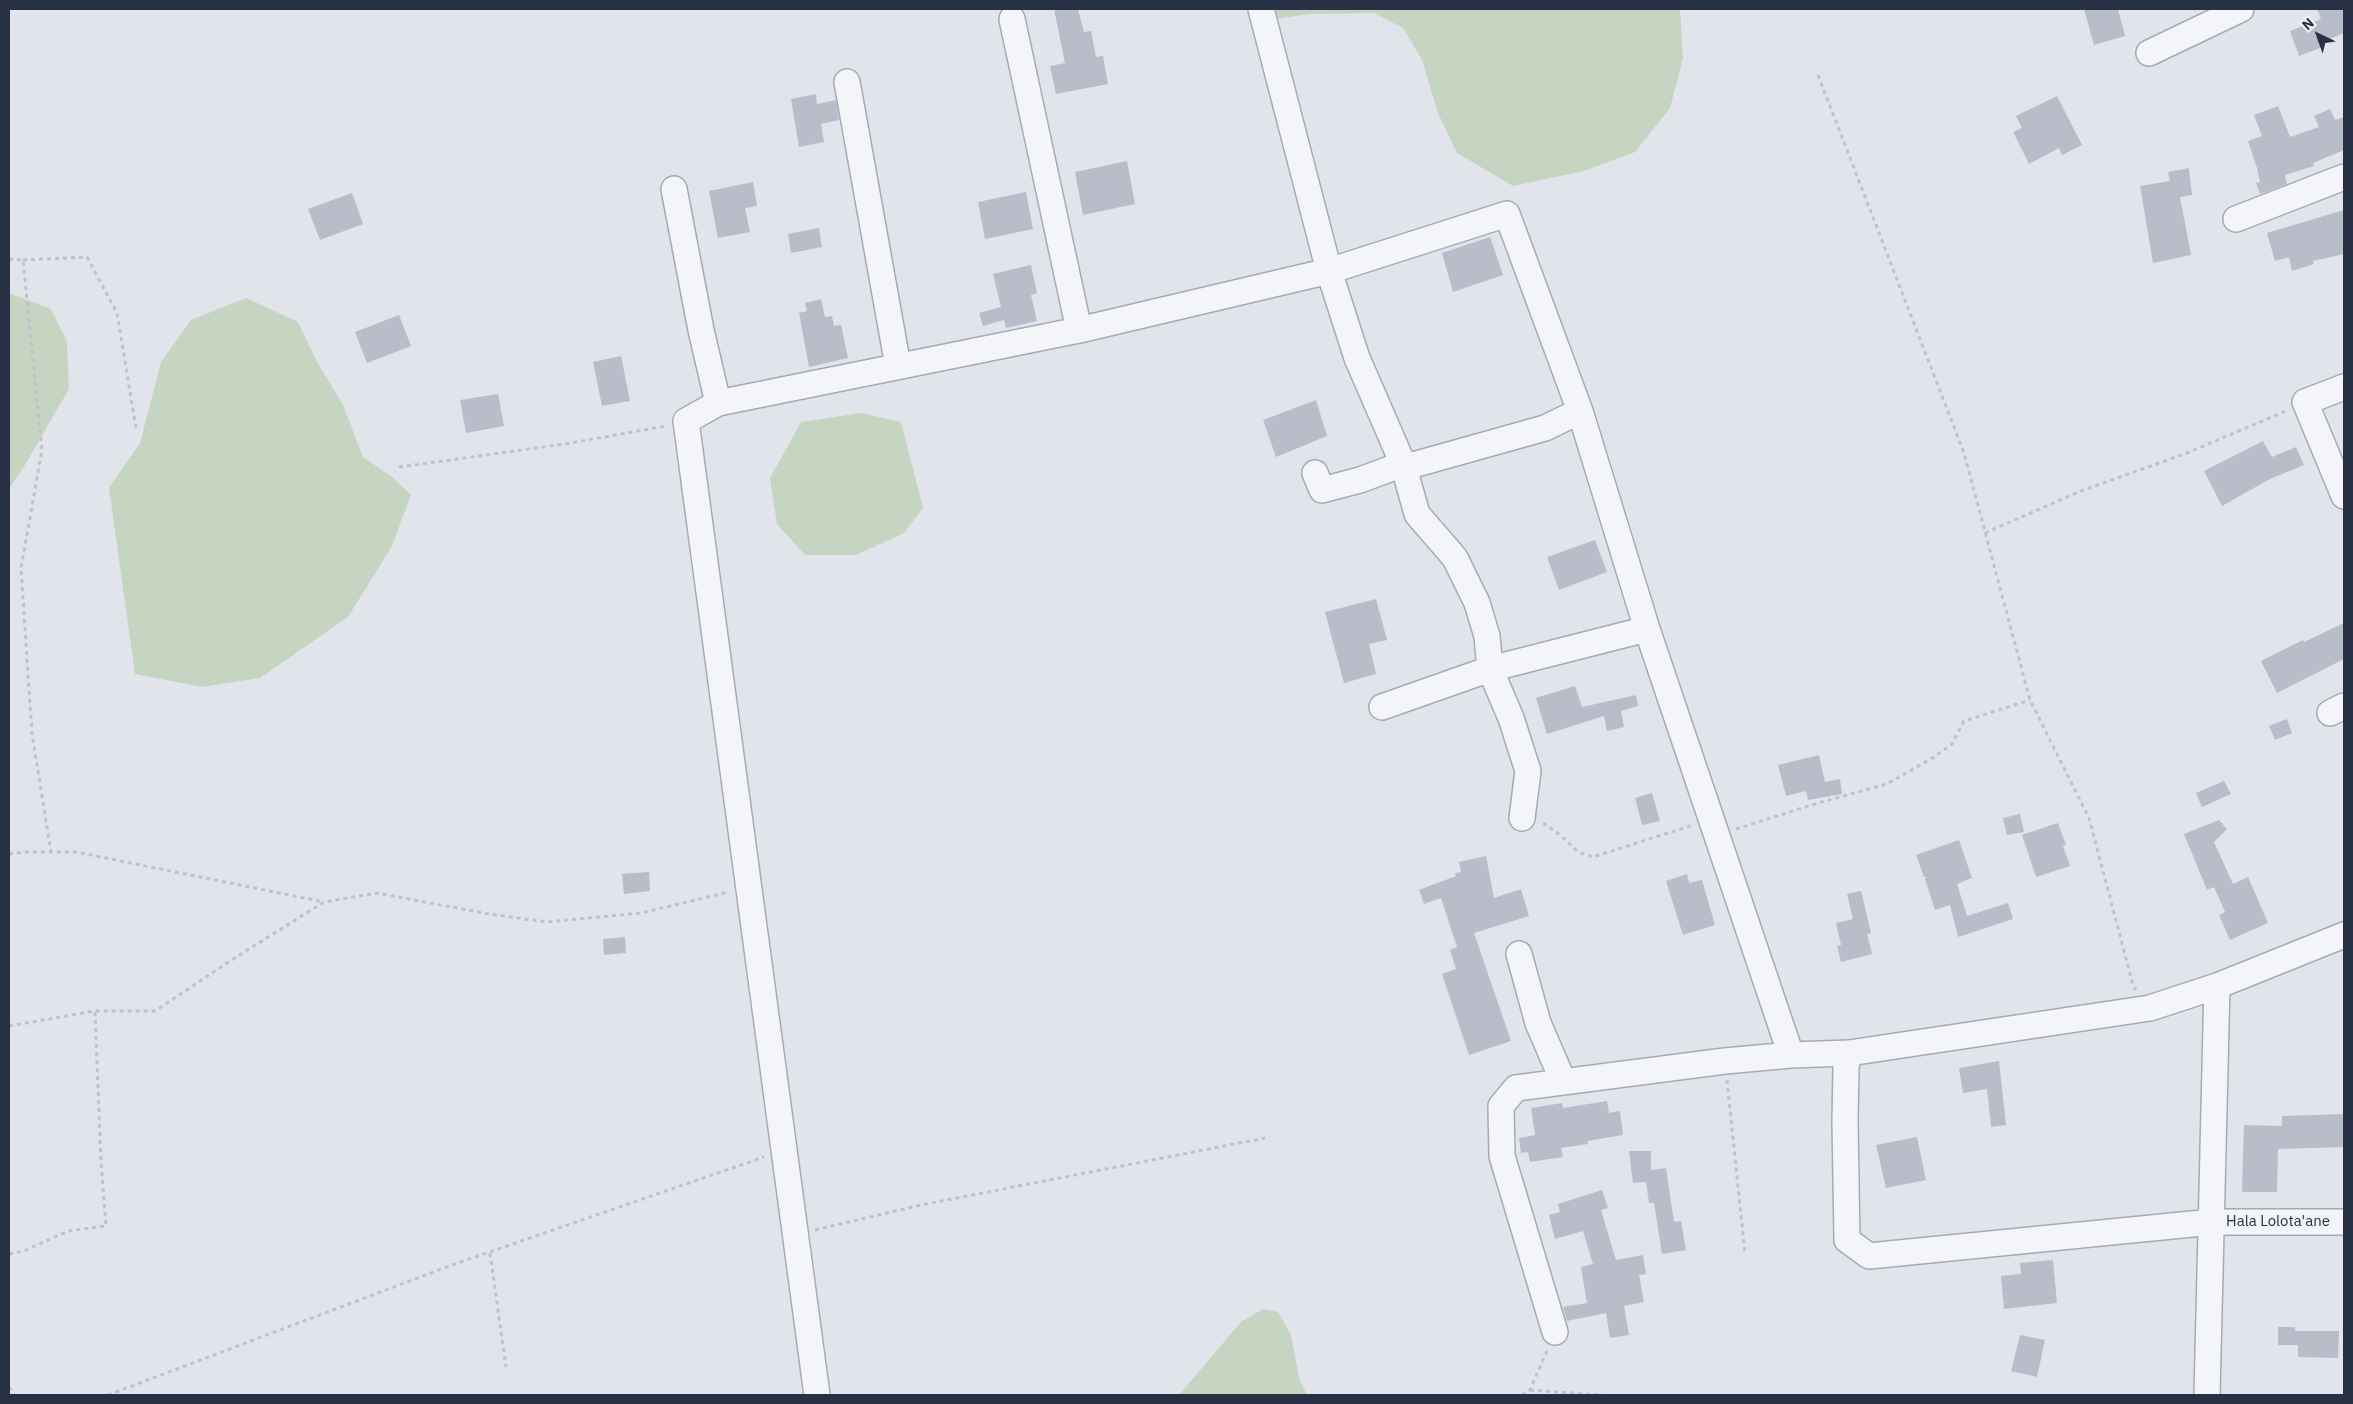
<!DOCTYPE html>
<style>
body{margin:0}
#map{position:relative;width:2353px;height:1404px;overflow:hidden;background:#e1e4eb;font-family:"IBM Plex Sans",sans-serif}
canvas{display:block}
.frame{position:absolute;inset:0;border:10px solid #283044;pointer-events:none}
.north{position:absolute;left:2293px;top:10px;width:50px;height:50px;-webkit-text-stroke:4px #f1f3f8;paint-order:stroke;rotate:318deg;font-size:14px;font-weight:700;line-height:20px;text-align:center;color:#283044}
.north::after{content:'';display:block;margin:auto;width:18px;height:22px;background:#283044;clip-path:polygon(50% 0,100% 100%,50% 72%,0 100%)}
</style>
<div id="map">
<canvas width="2353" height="1404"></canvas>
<div class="frame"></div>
<div class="north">N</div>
</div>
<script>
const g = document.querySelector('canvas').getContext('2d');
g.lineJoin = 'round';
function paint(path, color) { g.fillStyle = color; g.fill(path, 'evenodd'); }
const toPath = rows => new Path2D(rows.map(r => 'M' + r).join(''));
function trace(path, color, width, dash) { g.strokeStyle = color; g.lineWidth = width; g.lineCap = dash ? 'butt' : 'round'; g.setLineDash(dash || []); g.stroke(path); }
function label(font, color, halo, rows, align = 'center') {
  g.font = font + ' "IBM Plex Sans",sans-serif'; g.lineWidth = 5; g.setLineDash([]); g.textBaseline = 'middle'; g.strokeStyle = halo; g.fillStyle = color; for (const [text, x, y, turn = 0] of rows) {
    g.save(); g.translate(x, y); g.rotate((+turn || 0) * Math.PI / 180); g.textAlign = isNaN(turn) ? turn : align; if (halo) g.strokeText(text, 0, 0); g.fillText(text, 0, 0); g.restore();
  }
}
const green = toPath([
 [1266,9,1680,9,1683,58,1670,108,1635,152,1584,171,1513,186,1457,153,1438,113,1422,60,1403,28,1374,13,1310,14,1269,20],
 [9,293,51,309,67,342,69,389,25,465,9,489],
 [246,298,298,322,316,360,343,405,363,457,392,477,411,495,392,546,348,617,260,678,202,687,135,674,109,488,140,443,161,362,191,320],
 [861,413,901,422,923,508,904,533,856,555,805,555,777,524,770,478,801,422],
 [1263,1309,1278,1312,1291,1335,1299,1378,1307,1395,1179,1395,1241,1322]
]);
const building = toPath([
 [1054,9,1078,9,1084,32,1091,31,1096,57,1103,56,1108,84,1056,94,1050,66,1065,63],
 [2084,9,2118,9,2125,36,2094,45],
 [2317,9,2344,9,2344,33,2323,42,2325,46,2299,56,2290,31,2321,19],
 [816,94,817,104,836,100,839,120,821,124,824,142,799,147,791,99],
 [2057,96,2082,145,2062,155,2059,148,2029,164,2013,132,2022,128,2016,116],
 [2278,106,2290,137,2319,127,2314,116,2330,109,2335,120,2344,117,2344,150,2313,163,2314,166,2285,175,2287,184,2260,194,2256,183,2260,182,2257,168,2248,141,2262,136,2254,115],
 [1127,161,1135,204,1083,215,1075,172],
 [2189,168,2192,195,2180,197,2191,255,2153,263,2140,186,2170,181,2168,172],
 [753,182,757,206,745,208,750,232,718,238,709,191],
 [1026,192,1033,229,985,239,978,202],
 [352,193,363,224,320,240,308,209],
 [2344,210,2344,254,2313,261,2314,264,2292,271,2289,257,2275,261,2267,233],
 [819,228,822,247,791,253,788,234],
 [1490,237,1503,275,1453,292,1442,253],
 [1031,265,1037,293,1031,295,1037,321,1006,328,1004,320,983,326,979,313,1001,307,993,274],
 [821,299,825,317,832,316,834,326,841,325,848,358,809,367,799,313,807,311,805,303],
 [399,315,411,346,367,363,355,332],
 [621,356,630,401,602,406,593,362],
 [498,394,504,426,466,433,460,400],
 [1316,400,1327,436,1276,457,1263,420],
 [2263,441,2272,457,2296,447,2304,465,2270,479,2222,506,2204,471],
 [1595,540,1607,572,1559,590,1547,557],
 [1376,599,1387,640,1369,644,1376,674,1344,683,1325,612],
 [2344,623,2344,659,2277,693,2261,661,2303,640,2304,642],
 [1575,686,1582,707,1636,695,1638,706,1621,711,1624,727,1607,731,1604,716,1547,734,1536,698],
 [2287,719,2292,733,2275,740,2269,726],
 [1819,755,1825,782,1840,779,1842,794,1808,800,1806,791,1786,796,1778,765],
 [2224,781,2231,794,2202,807,2196,793],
 [1652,793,1660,821,1642,825,1635,798],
 [2020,814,2024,832,2007,835,2003,818],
 [2219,820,2227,829,2214,842,2233,884,2248,877,2268,923,2230,940,2219,915,2225,912,2214,887,2207,890,2184,834],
 [2058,823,2066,845,2063,846,2070,866,2036,877,2022,835],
 [1959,840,1972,878,1957,884,1967,916,2008,903,2013,919,1958,937,1950,905,1935,910,1925,879,1927,877,1924,877,1916,855],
 [1486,856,1494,898,1521,889,1529,916,1474,933,1511,1041,1469,1055,1442,974,1456,969,1450,950,1457,947,1441,898,1424,904,1419,890,1456,876,1455,873,1461,872,1459,862],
 [649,872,650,891,624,894,622,874],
 [1687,874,1689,883,1702,880,1715,925,1683,935,1666,881],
 [1861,891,1871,933,1867,934,1872,954,1841,962,1837,946,1841,945,1836,923,1853,919,1847,894],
 [625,937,626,953,604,955,603,939],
 [1999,1061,2006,1125,1991,1127,1987,1089,1963,1093,1959,1068],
 [1607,1101,1609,1113,1620,1111,1623,1135,1587,1141,1588,1144,1561,1148,1563,1157,1530,1162,1528,1152,1521,1153,1519,1138,1535,1135,1531,1108,1562,1103,1563,1108],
 [2344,1114,2344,1147,2278,1149,2277,1192,2242,1192,2244,1125,2282,1126,2282,1116],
 [1917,1137,1926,1180,1886,1188,1876,1145],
 [1629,1151,1651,1151,1651,1170,1666,1168,1674,1222,1681,1221,1686,1250,1662,1254,1654,1203,1649,1203,1646,1182,1633,1183],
 [1602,1190,1608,1208,1601,1210,1616,1260,1643,1255,1646,1274,1639,1275,1644,1302,1624,1306,1629,1335,1610,1338,1606,1313,1567,1321,1563,1307,1587,1303,1581,1267,1593,1264,1583,1231,1555,1239,1549,1215,1560,1212,1558,1204],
 [2053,1260,2057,1303,2004,1309,2001,1276,2021,1274,2020,1263],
 [2278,1327,2295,1327,2295,1331,2339,1331,2338,1358,2298,1357,2298,1345,2278,1345],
 [2020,1335,2045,1340,2037,1377,2011,1371]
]);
const path = toPath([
 [1818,75,1964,453,2030,700,2089,818,2133,985,2136,990],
 [9,259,23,260,42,450,21,568,32,734,51,852],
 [23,260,87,257,117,313,136,428],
 [399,467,565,444,666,426],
 [1985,533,2081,491,2187,453,2286,411],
 [1543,823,1560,835,1578,852,1593,857,1693,825],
 [1736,829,1818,803,1887,784,1934,757,1952,744,1964,721,2030,700],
 [9,854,25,852,76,852,324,902],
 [9,1026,95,1011,155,1011,230,961,324,902,377,893,489,914,547,922,641,913,729,892],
 [1727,1080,1745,1254],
 [815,1230,921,1205,1265,1138],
 [490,1253,506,1367],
 [9,1254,24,1251,68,1231,106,1226,101,1163,95,1012],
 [9,1387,14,1395],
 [1530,1390,1602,1395],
 [108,1395,452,1265,764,1157],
 [1522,1395,1530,1390,1547,1351]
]);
const minor = toPath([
 [1261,9,1329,271,1357,358,1403,464,1417,514,1455,558,1477,603,1487,636,1490,669,1511,718,1528,771,1522,818],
 [1012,19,1079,330],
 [2149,53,2241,9],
 [847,82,898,366],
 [674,189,701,330,718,403],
 [2236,219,2344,177],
 [2344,387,2305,402,2344,496],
 [1580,411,1647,629,1791,1055],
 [1382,707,1490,669,1647,629],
 [2330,713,2344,706],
 [1519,954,1538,1023,1563,1081],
 [1849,1053,1846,1068,1845,1121,1847,1240,1869,1256,2212,1222,2344,1222],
 [1555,1332,1502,1156,1501,1106,1516,1088,1725,1061,1791,1055,1849,1053,2150,1008,2217,986,2344,935],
 [817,1395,686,421,718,403,1079,330,1329,271,1507,214,1580,411,1545,428,1413,465,1403,464,1360,480,1322,490,1315,473],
 [2207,1395,2217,986]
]);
const streetNames = [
 ["Hala Lolota'ane",2278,1222]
];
paint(green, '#c5d5c2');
paint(building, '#b8bdc9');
trace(minor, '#a6aab6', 28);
trace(path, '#bfc2ca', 3, [4, 4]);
trace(minor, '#f4f5f9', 25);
label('15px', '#283044', '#f1f3f8', streetNames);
</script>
